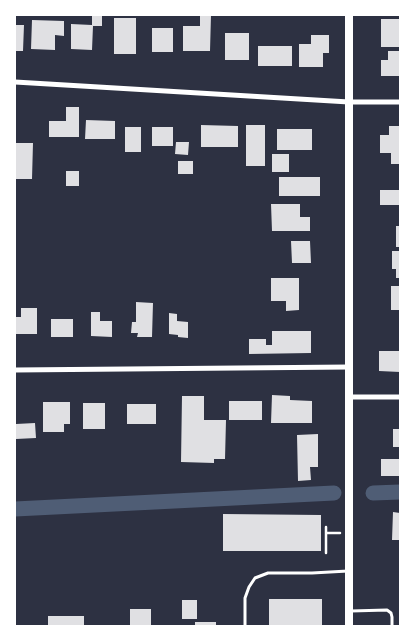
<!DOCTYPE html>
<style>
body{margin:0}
#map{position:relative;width:415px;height:641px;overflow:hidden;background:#2d3142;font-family:"IBM Plex Serif",serif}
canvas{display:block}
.frame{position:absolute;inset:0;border:16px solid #fff;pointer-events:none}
</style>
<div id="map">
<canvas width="415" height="641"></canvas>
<div class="frame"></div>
</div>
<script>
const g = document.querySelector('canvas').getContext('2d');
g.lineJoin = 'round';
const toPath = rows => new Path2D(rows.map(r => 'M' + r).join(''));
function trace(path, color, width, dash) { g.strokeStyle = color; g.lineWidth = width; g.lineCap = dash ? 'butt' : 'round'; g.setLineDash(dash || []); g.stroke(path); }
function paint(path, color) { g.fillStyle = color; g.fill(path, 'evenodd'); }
const canal = toPath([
 [373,493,400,492],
 [15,509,334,493]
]);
const building = toPath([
 [92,15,102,15,102,26,93,26,92,50,71,49,71,24,92,25],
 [200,15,211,15,210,51,183,51,183,26,200,26],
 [114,18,136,18,136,54,114,54],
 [381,19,400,19,400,47,381,47],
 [32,20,64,21,64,36,55,35,55,50,31,49],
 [15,25,24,25,23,51,15,51],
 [152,28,173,28,173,52,152,52],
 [225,33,249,33,249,60,225,60],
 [311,35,329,35,329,53,323,53,323,67,299,67,299,44,311,44],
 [258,46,292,46,292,66,258,66],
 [388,51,400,51,400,76,381,76,381,60,388,60],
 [66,107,79,107,79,137,49,137,49,121,66,121],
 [86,120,115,121,115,139,85,139],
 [201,125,238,126,238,147,201,147],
 [246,125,265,125,265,166,246,166],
 [389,126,400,126,400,164,391,164,391,153,380,153,380,135,389,135],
 [125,127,141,127,141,152,125,152],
 [152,127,173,127,173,146,152,146],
 [277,129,312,129,312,150,277,150],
 [176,142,189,142,188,155,175,154],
 [15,143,33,143,32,179,15,179],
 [272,154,289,154,289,172,272,172],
 [178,161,193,161,193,174,178,174],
 [66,171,79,171,79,186,66,186],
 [279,177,320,177,320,196,279,196],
 [380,190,400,190,400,205,380,205],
 [271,204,300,204,300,217,310,217,310,231,272,231],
 [396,226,400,226,400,247,396,247],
 [291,241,310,241,311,263,292,263],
 [392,251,400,251,400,278,396,278,396,269,392,269],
 [271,278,299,278,299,310,286,311,286,301,271,301],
 [391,286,400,286,400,310,391,310],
 [136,302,153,303,152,337,137,337,138,333,131,333,132,322,136,322],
 [21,308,37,308,37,334,15,334,15,317,21,317],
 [91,312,100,312,100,321,112,321,112,337,91,336],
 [169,313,177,314,177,321,188,322,188,338,178,337,178,335,169,334],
 [51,319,73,319,73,337,51,337],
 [272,331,311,331,311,353,249,354,249,339,266,339,266,345,272,345],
 [379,351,400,351,400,372,379,371],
 [272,395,290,396,290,400,312,401,312,423,271,423],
 [182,396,204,396,204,420,226,420,225,459,214,459,214,463,181,462],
 [229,401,262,401,262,420,229,420],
 [43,402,70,402,70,424,64,424,64,432,43,432],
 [83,403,105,403,105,429,83,429],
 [127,404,156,404,156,424,127,424],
 [35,423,36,438,16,439,16,424],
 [393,429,400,429,400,447,393,447],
 [318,434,318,467,310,467,311,480,298,481,297,435],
 [381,459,400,459,400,476,381,476],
 [393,512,400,513,400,540,392,540],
 [223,514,321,515,321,551,223,551],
 [269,599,322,599,322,626,269,626],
 [182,600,197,600,197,619,182,619],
 [130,609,151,609,151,626,130,626],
 [48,616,84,616,84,626,48,626],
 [195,622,216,622,216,626,195,626]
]);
const path = toPath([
 [326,527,326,553],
 [326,533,340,533]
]);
const service = toPath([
 [351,611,387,610,391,613,392,617,392,626],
 [245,626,245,598,249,587,255,578,268,573,312,573,348,571]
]);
const minor = toPath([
 [15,82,349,102,400,102],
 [15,370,349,367],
 [349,397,400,397]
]);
const tertiary = toPath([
 [349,626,349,15]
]);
trace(canal, '#4f5d75', 15);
paint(building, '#e0e0e3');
trace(path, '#fff', 2.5);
trace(service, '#fff', 3);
trace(minor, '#fff', 5);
trace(tertiary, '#fff', 8);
</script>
